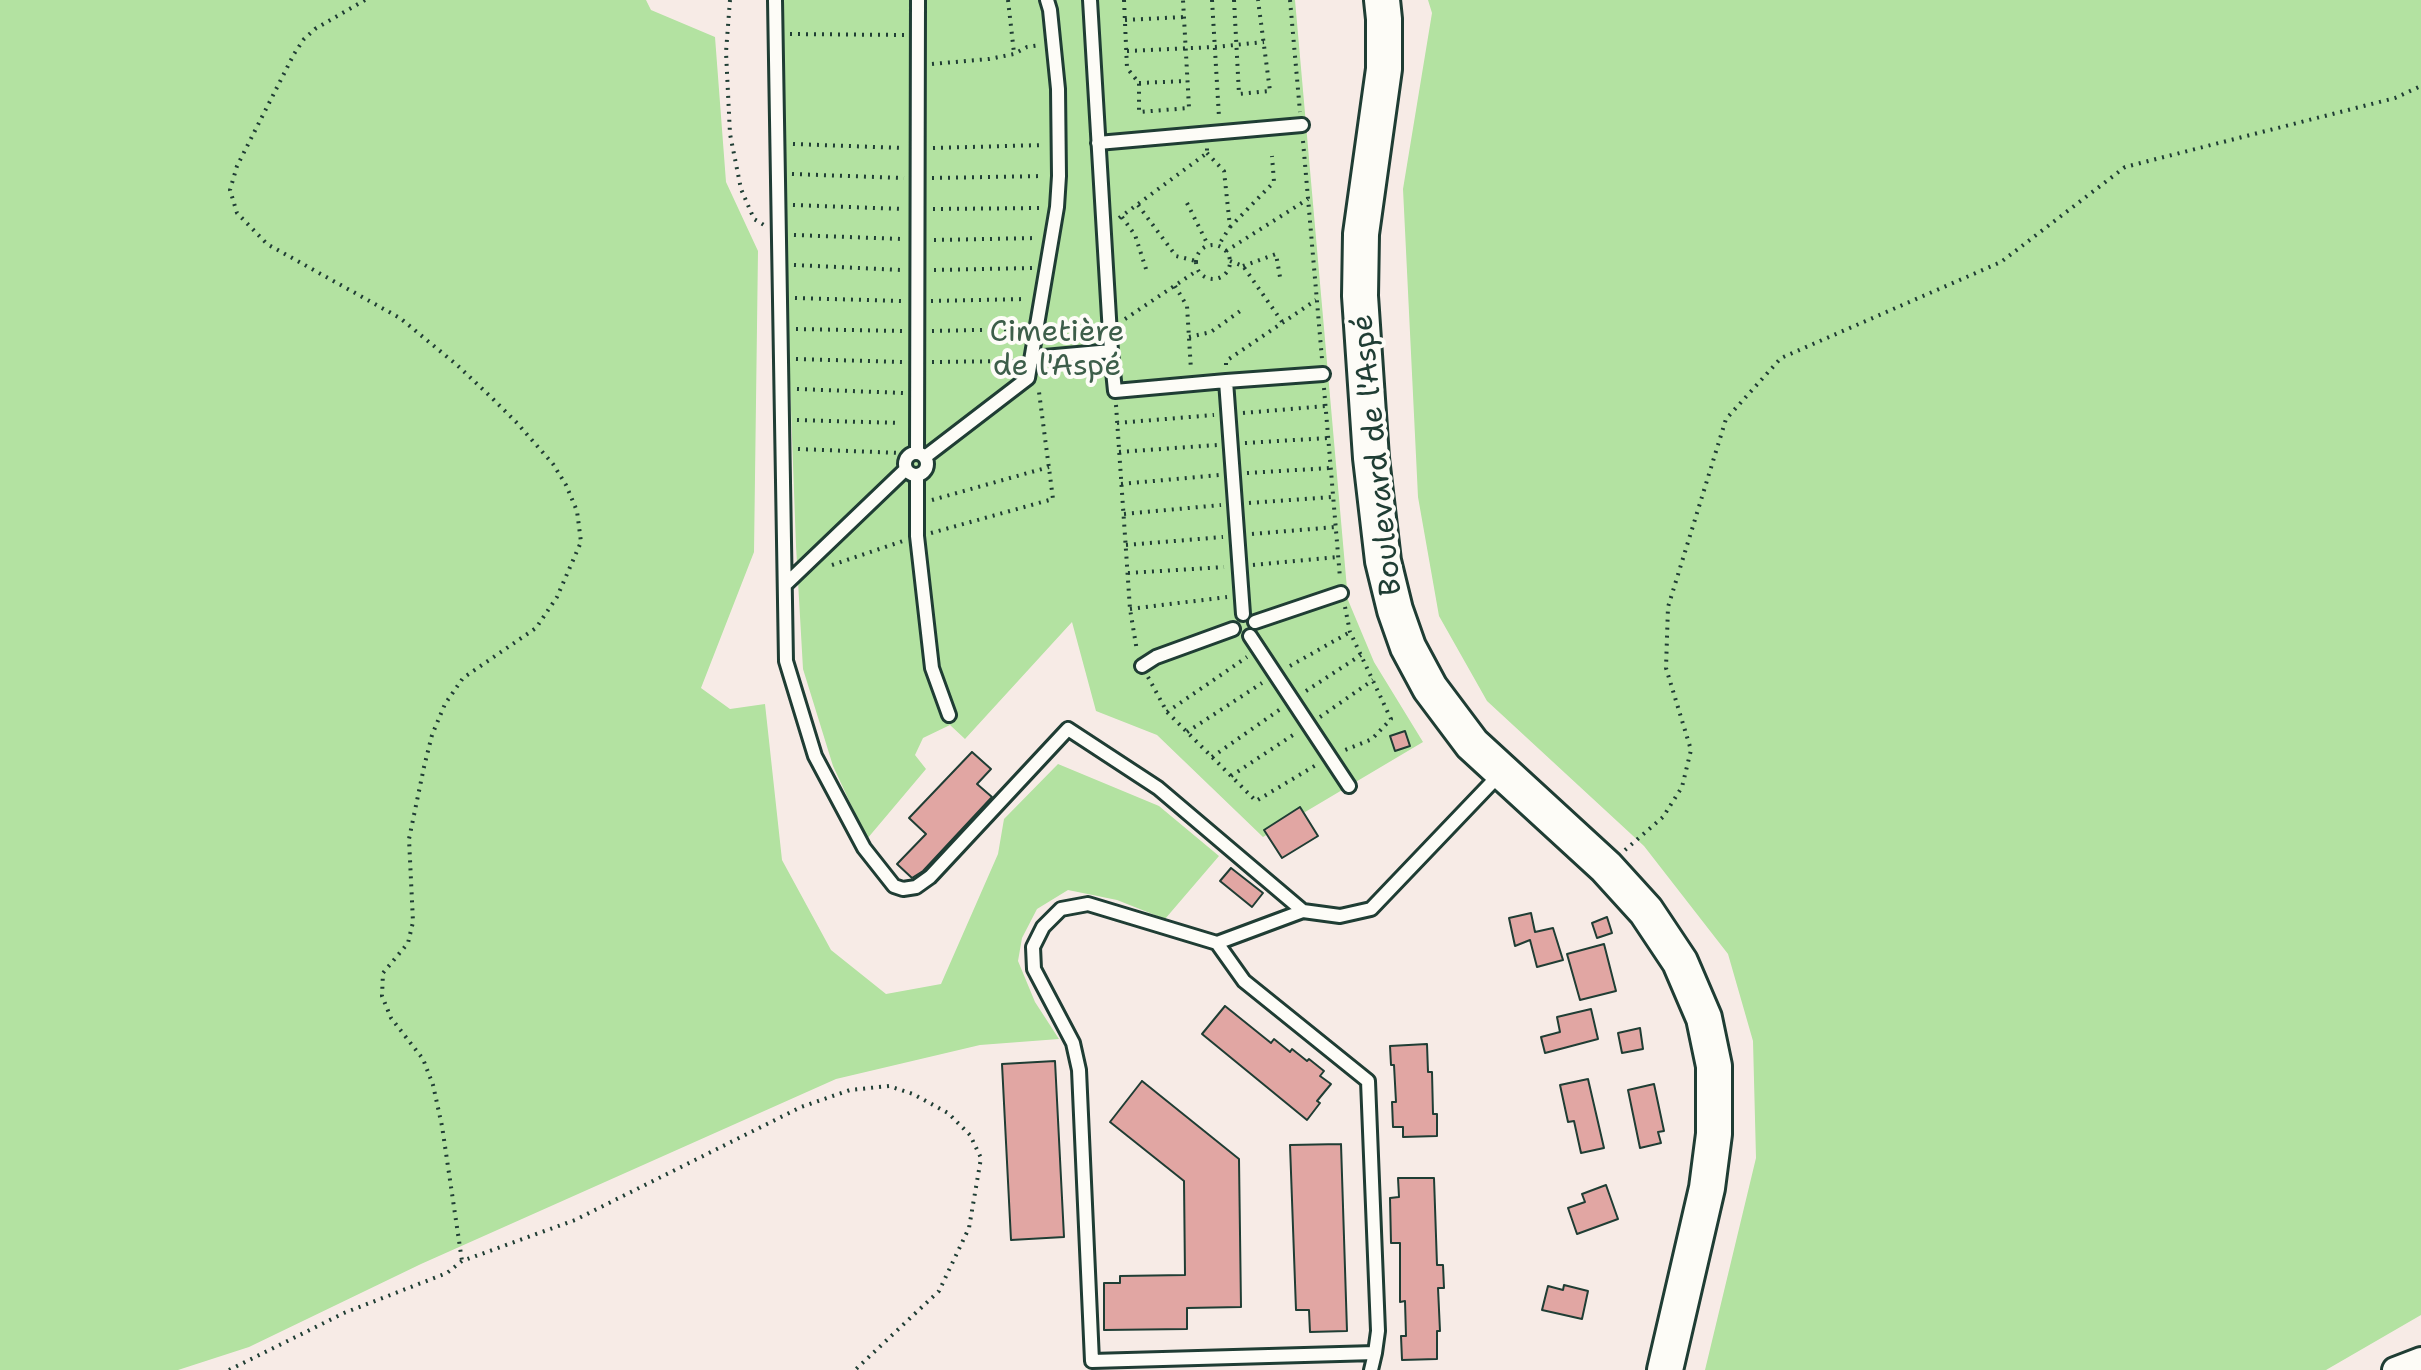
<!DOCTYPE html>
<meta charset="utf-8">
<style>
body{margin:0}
canvas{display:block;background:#f7ebe6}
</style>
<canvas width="2421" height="1370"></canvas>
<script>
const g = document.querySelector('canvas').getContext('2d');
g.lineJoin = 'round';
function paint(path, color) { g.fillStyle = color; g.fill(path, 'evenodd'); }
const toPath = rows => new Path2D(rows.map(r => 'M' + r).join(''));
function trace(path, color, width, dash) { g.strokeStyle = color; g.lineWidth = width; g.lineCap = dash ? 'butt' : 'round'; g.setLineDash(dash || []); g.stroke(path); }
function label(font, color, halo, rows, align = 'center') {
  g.font = font + ' "Shantell Sans",sans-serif'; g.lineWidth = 8; g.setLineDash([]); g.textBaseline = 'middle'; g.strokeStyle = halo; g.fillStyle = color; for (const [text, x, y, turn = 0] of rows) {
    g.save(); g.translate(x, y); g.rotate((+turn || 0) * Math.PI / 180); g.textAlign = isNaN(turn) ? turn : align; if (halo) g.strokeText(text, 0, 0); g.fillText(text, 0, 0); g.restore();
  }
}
const green = toPath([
 [0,0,646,0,651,10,715,37,726,182,758,251,754,552,701,688,730,709,765,704,782,860,831,950,886,994,941,984,998,854,1004,819,1058,764,1159,806,1219,856,1165,919,1117,900,1068,890,1037,909,1022,938,1018,961,1035,1002,1059,1039,980,1045,836,1079,421,1264,249,1347,178,1370,0,1370],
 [776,0,1295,0,1348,600,1374,662,1423,742,1263,837,1157,735,1096,711,1072,622,965,739,950,725,923,738,915,755,926,769,867,839,833,766,803,669,796,546],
 [1428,0,2421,0,2421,1315,2326,1370,1705,1370,1756,1158,1753,1041,1728,954,1644,846,1487,701,1439,616,1418,497,1403,189,1432,13]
]);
const building = toPath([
 [1405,731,1410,746,1395,751,1390,736,1405,731],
 [972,752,991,769,977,784,992,797,923,871,912,878,897,864,926,834,909,818,972,752],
 [1300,807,1318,836,1282,858,1264,830,1300,807],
 [1231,868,1263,893,1252,907,1220,881,1231,868],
 [1531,913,1535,932,1553,928,1563,960,1537,967,1530,940,1515,946,1509,918,1531,913],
 [1607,917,1612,933,1597,938,1592,923,1607,917],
 [1604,944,1616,991,1580,1000,1567,954,1604,944],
 [1225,1006,1271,1043,1274,1039,1290,1052,1292,1049,1307,1061,1309,1059,1324,1071,1320,1076,1331,1084,1317,1101,1320,1103,1307,1120,1202,1034,1225,1006],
 [1591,1009,1598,1039,1545,1053,1541,1037,1560,1032,1557,1017,1591,1009],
 [1640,1028,1643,1049,1622,1053,1618,1033,1640,1028],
 [1427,1044,1428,1072,1432,1072,1433,1114,1437,1114,1437,1136,1403,1137,1403,1127,1393,1127,1392,1102,1396,1102,1394,1065,1391,1065,1390,1046,1427,1044],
 [1055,1061,1064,1237,1011,1240,1002,1064,1055,1061],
 [1588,1079,1604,1148,1581,1153,1574,1121,1568,1122,1560,1085,1588,1079],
 [1142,1081,1239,1159,1241,1307,1187,1308,1187,1329,1104,1330,1104,1283,1120,1283,1120,1276,1185,1275,1184,1181,1110,1122,1142,1081],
 [1654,1084,1664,1131,1658,1132,1661,1143,1640,1148,1628,1090,1654,1084],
 [1341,1144,1347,1331,1310,1332,1309,1310,1296,1310,1290,1145,1341,1144],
 [1398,1178,1434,1178,1437,1265,1443,1265,1444,1288,1438,1288,1440,1331,1437,1331,1437,1359,1402,1360,1401,1336,1406,1336,1405,1301,1400,1302,1400,1243,1391,1243,1390,1198,1399,1197,1398,1178],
 [1606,1185,1618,1219,1577,1234,1568,1208,1585,1202,1582,1194,1606,1185],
 [1564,1285,1588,1291,1582,1319,1542,1310,1548,1286,1563,1290,1564,1285]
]);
const path = toPath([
 [365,0,315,29,304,39,294,54,237,166,230,190,237,213,267,244,400,318,457,365,491,397,517,423,553,464,566,485,577,511,581,542,557,597,536,628,463,678,445,704,432,735,424,767,409,839,413,922,408,943,383,973,382,996,391,1018,423,1059,433,1085,442,1126,462,1261],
 [730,0,726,52,730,134,741,189,754,219,764,225],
 [1008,0,1014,53],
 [1124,0,1127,68,1139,83,1139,112,1189,108,1183,0],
 [1212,0,1219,117],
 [1234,0,1239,94,1270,91,1258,0],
 [1290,0,1300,112],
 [1125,20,1184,17],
 [790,34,905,35],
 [1127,51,1215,47,1264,42],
 [932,64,989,59,1014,54,1027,47,1040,45],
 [1139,83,1187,81],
 [1303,141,1322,359],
 [793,144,904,148],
 [933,148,1044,145],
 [1207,153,1224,171,1230,227,1218,246],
 [792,174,904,178],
 [932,178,1044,176],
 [1187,203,1208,245],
 [793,205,904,209],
 [1138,205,1176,256,1196,261],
 [933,209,1040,208],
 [1122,217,1135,235,1146,269],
 [1119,218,1207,153,1207,147],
 [1230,227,1274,182,1272,156],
 [794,235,902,239],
 [934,240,1038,238],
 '1196 262a17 17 0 1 1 34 0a17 17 0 1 1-34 0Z',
 [1226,251,1308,199],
 [1230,261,1243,266,1283,323],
 [794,265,901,270],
 [1243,266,1276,254,1280,277],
 [934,270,1033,268],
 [1175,286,1187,306,1191,370],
 [795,298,902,301],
 [931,301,1026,299],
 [1125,319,1198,270],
 [796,329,903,331],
 [932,331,1023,329],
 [1189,337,1211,332,1243,309],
 [796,359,903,362],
 [932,362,1015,361],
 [1226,365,1226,361,1316,300],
 [1324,388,1340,578],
 [797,389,904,393],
 [1116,405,1130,609,1137,651],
 [1243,413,1326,406],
 [797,420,900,423],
 [1117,423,1214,415],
 [1245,443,1328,438],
 [798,449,901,453],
 [1119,452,1217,445],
 [1247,473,1330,468],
 [1121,484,1219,475],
 [932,500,1049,467],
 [1249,503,1332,497],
 [1124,514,1221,505],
 [931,533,1053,499,1039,392,1036,389],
 [1252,534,1336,527],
 [1126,545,1223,537],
 [832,565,903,541],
 [1253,565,1338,557],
 [1128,573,1224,567],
 [1345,607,1350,632,1391,719,1372,739,1345,750],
 [1130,609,1227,597],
 [1290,666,1350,632],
 [1148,677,1167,712,1256,801,1316,765],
 [1306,691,1361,655],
 [1167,712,1247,657],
 [1320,717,1373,680],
 [1187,732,1262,683],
 [1212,757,1282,708],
 [1231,776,1296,733],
 [1625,850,1663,817,1682,787,1691,750,1666,668,1668,607,1726,419,1781,358,2001,262,2125,167,2395,98,2421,86],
 [229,1370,344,1313,447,1273,462,1261,575,1220,801,1107,850,1090,889,1086,913,1094,948,1113,970,1135,981,1158,969,1228,939,1291,855,1370]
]);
const lane = toPath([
 [775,0,786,661,815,756,864,848,894,886,903,889,916,887,930,877,1068,729,1158,788,1303,911,1340,916,1371,909,1500,774],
 [1090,0,1111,351],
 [1098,143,1302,125],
 [1033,358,1111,351,1115,391,1226,381,1243,614],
 [1226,381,1323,374],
 [917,452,918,0],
 '905 464a11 11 0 1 1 22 0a11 11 0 1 1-22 0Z',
 [925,457,1028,378,1057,207,1059,176,1058,89,1050,10,1047,0],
 [917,475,917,536,932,668,949,715],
 [785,585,906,469],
 [1255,622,1341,593],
 [1250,636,1349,786],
 [1142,666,1156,657,1233,629],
 [1303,911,1217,943,1088,904,1061,909,1043,927,1033,947,1034,969,1073,1043,1079,1070,1092,1361,1375,1353,1371,1370],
 [1217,943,1244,981,1368,1081,1378,1331,1375,1353]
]);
const street = toPath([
 [2395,1370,2421,1360]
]);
const secondary = toPath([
 [1382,0,1384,19,1384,69,1361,234,1360,296,1371,458,1383,561,1395,610,1408,647,1430,688,1472,744,1606,867,1646,911,1680,962,1704,1018,1714,1066,1714,1134,1707,1188,1665,1370]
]);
const parkNames = [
 ["Cimetière",1057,333],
 ["de l'Aspé",1057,367]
];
const streetNames = [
 ["Boulevard de l'Aspé",1378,455,-96]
];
paint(green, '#b3e2a1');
paint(building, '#e1a6a3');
trace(building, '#1f3d34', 2);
trace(lane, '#1f3d34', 18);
trace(street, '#1f3d34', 30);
trace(secondary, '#1f3d34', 40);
trace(path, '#1f3d34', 4, [2, 6]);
trace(lane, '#fdfcf7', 12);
trace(street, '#fdfcf7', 24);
trace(secondary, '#fdfcf7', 34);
label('30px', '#3d5e4a', '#fdfcf7', parkNames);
label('30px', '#1f3d34', '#fdfcf7', streetNames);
</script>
